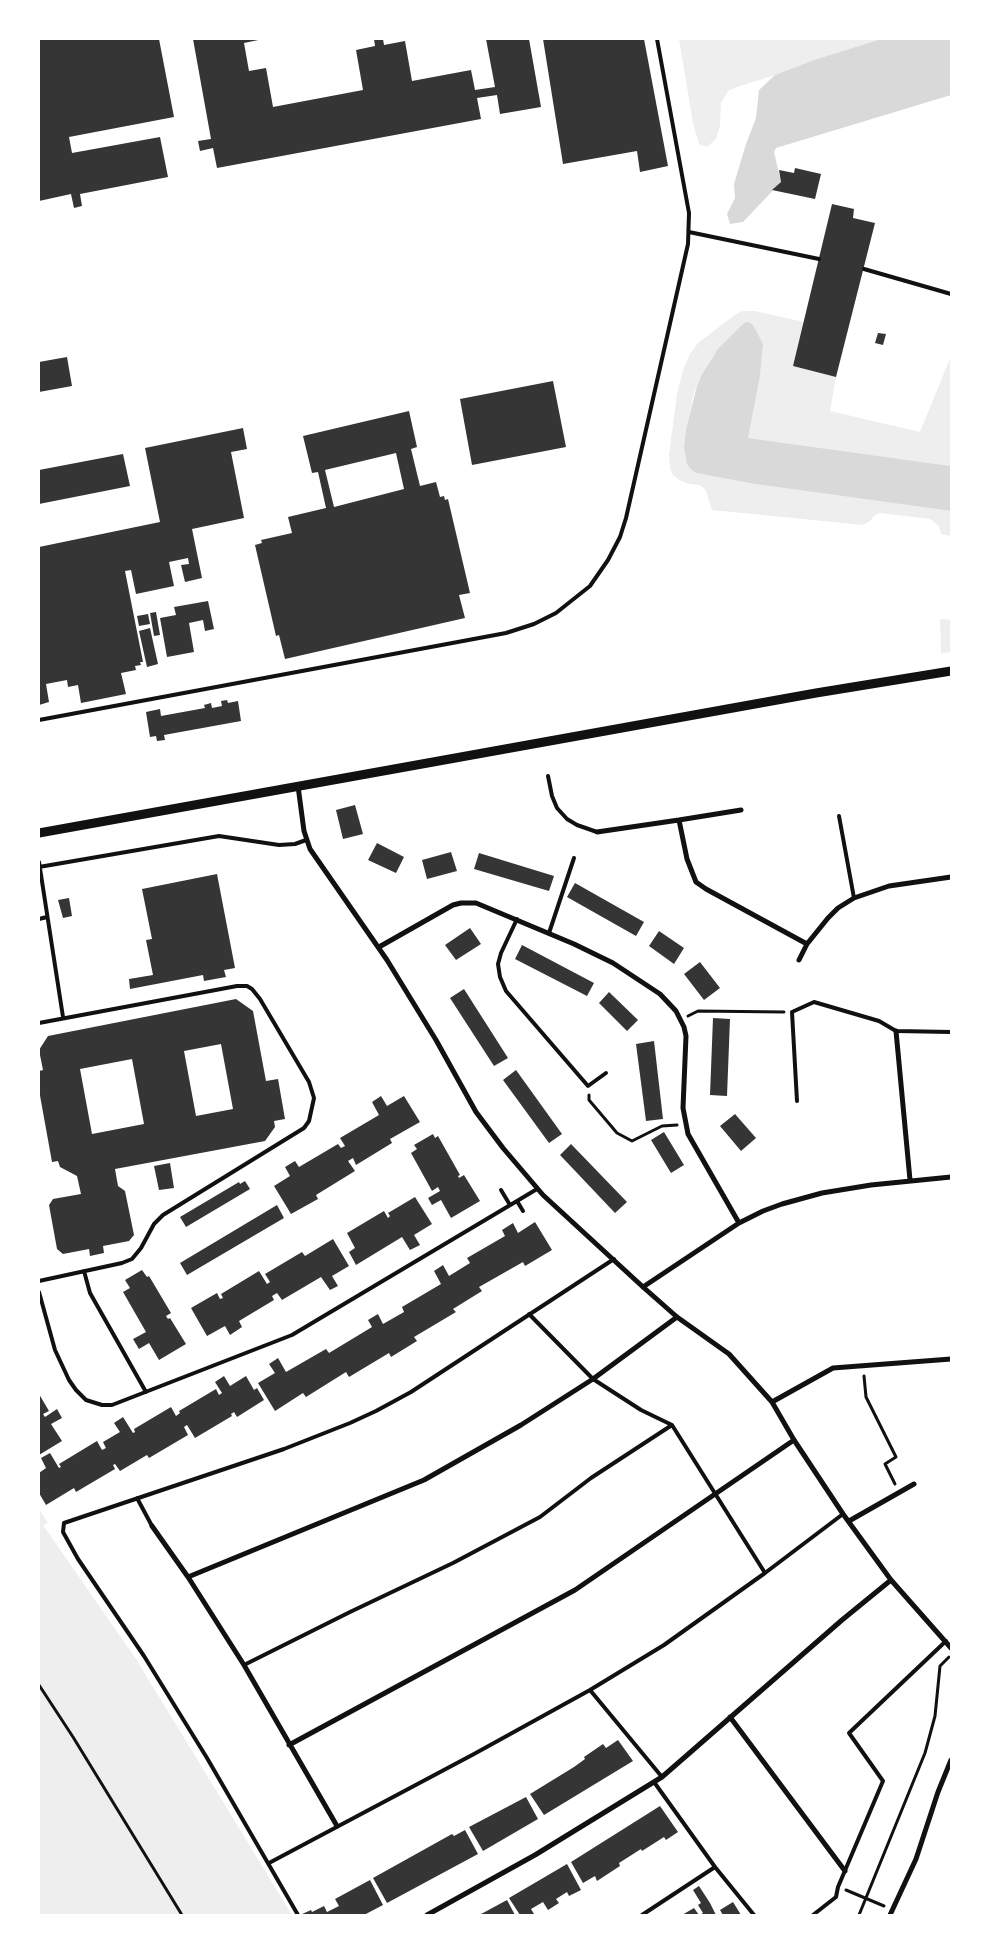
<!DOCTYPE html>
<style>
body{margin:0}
#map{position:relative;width:990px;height:1954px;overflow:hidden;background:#fff;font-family:Inter,sans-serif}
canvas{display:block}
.frame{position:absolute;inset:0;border:40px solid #fff;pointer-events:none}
</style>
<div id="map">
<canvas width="990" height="1954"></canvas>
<div class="frame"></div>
</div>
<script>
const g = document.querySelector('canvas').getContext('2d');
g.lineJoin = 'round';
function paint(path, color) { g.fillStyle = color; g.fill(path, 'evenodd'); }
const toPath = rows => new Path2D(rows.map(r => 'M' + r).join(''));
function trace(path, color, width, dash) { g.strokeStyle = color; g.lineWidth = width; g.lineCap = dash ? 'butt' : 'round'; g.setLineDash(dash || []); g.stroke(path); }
const green = toPath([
 [679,39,881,39,814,60,775,75,737,87,728,91,721,103,720,126,716,139,707,147,699,144,693,123],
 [743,311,755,311,804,322,793,366,836,377,830,411,920,432,951,356,951,466,748,438,760,376,763,344,744,323,713,356,702,374,694,393,686,429,684,447,696,473,755,484,951,511,951,536,941,534,939,526,930,519,880,513,875,515,870,521,863,525,712,510,706,491,700,485,689,484,679,480,673,475,670,468,669,455,677,394,683,370,690,354,698,343,736,314],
 [940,619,951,620,951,652,941,653],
 [39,1509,48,1523,43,1525,136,1659,292,1915,39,1915]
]);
const water = toPath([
 [881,39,951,39,951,95,776,148,774,152,781,182,743,222,730,224,727,214,735,198,734,184,746,144,756,118,759,90,775,75,814,60],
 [748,322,753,325,763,344,760,376,748,438,951,466,951,511,755,484,696,473,691,469,687,464,684,447,686,429,697,386,702,374,718,349,744,323]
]);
const building = toPath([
 [39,39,159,39,174,117,69,137,72,153,160,137,168,177,80,194,82,206,74,208,71,194,39,201],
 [193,39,263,39,244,43,249,71,266,68,273,107,363,90,356,50,375,46,374,39,383,39,384,45,405,41,412,81,471,70,475,90,495,87,486,39,529,39,541,107,500,114,497,95,477,98,481,119,217,168,213,148,200,151,198,141,211,139],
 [543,39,644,39,668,166,640,172,637,151,563,164],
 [795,168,821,174,815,199,772,190,781,182,779,170,794,173],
 [832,204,854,209,853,218,875,223,836,377,793,366],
 [878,333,886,334,883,345,875,343],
 [67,357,72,386,39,392,39,362],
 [553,381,566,447,472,465,460,399],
 [409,411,417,447,411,449,420,486,436,482,440,497,444,496,445,500,448,499,470,593,459,595,465,618,285,659,279,635,276,636,255,545,262,543,261,540,292,533,288,517,326,508,318,472,312,473,303,436],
 [396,453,404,489,334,507,325,470],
 [243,428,247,449,231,452,244,518,192,529,202,578,185,582,181,565,189,564,188,558,169,562,174,586,136,594,131,570,125,571,143,662,140,662,141,665,135,666,136,670,121,673,126,694,81,703,78,685,68,687,67,680,46,684,49,702,39,705,39,547,160,522,145,448],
 [123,454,130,486,39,504,39,470],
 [208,601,214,629,205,631,203,620,189,623,194,652,167,657,160,618,176,615,174,607],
 [156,612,160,635,154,636,150,613],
 [148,614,150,624,139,626,137,616],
 [150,628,158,664,147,667,139,631],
 [227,700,228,703,238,701,241,721,164,735,165,740,157,741,156,736,150,737,146,712,160,709,161,716,205,708,204,705,211,703,212,708,222,706,221,701],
 [355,805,363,834,343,839,336,810],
 [377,843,404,857,396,873,368,860],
 [451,852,457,871,427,879,422,860],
 [479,853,554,876,549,891,474,869],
 [217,874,235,968,224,970,226,977,204,981,203,975,130,989,129,979,153,975,146,940,152,939,142,889],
 [575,883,644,922,636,936,567,897],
 [69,898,72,916,63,918,58,900],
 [470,928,481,944,456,960,445,945],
 [659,931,684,948,674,964,649,946],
 [522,945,594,983,587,996,515,959],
 [700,962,720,988,704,1000,684,974],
 [464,989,508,1058,494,1066,450,998],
 [609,992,638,1020,627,1031,599,1003],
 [236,999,253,1011,266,1081,278,1079,285,1119,274,1121,275,1127,265,1141,115,1169,118,1186,125,1191,134,1235,129,1241,103,1246,104,1253,90,1256,89,1249,63,1254,57,1249,49,1205,53,1199,81,1194,77,1176,60,1167,58,1161,52,1162,39,1090,39,1071,43,1070,39,1050,48,1036],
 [221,1044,233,1109,196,1116,184,1051],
 [132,1059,144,1124,92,1134,80,1069],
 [713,1018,730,1019,727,1096,710,1095],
 [654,1041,663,1119,646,1121,636,1044],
 [516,1070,562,1134,549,1143,503,1080],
 [381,1096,387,1106,404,1096,420,1122,390,1139,392,1143,356,1165,353,1158,348,1161,355,1171,316,1195,318,1199,291,1214,274,1186,290,1176,285,1167,295,1161,299,1167,338,1144,341,1148,345,1146,340,1138,379,1115,372,1102],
 [735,1114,756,1138,741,1151,720,1126],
 [664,1132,684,1165,671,1173,651,1140],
 [433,1134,435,1138,438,1136,460,1175,458,1176,459,1178,464,1175,480,1201,451,1218,441,1200,432,1205,428,1198,440,1191,438,1187,432,1191,411,1153,417,1149,414,1145],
 [571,1144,627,1202,615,1213,560,1155],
 [170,1163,174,1188,159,1190,154,1166],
 [245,1181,250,1189,186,1227,180,1217,239,1182,240,1184],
 [415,1197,432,1224,414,1235,420,1245,410,1250,402,1237,356,1265,349,1252,355,1248,347,1233,384,1211,388,1218,390,1216,388,1213],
 [277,1205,284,1218,187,1275,180,1263],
 [535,1222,552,1250,525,1266,523,1262,479,1287,482,1291,453,1309,456,1312,414,1337,417,1341,391,1357,389,1353,349,1377,346,1372,306,1397,303,1393,275,1411,258,1383,275,1373,269,1364,278,1358,286,1372,326,1349,329,1353,372,1327,368,1320,378,1314,383,1324,404,1312,402,1307,441,1284,434,1271,443,1265,449,1276,470,1263,467,1258,505,1236,502,1230,513,1223,518,1233],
 [333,1239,349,1266,332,1276,338,1286,330,1290,321,1277,282,1300,277,1293,272,1296,274,1300,239,1321,242,1327,230,1335,225,1326,207,1336,191,1308,217,1293,220,1299,223,1298,221,1294,259,1271,267,1284,270,1282,265,1274,302,1252,305,1256],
 [142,1270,147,1277,149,1276,171,1313,166,1316,168,1319,170,1318,186,1344,159,1360,149,1343,139,1349,133,1339,146,1332,123,1292,130,1288,125,1280],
 [224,1376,230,1386,246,1376,254,1390,257,1388,264,1400,237,1417,234,1412,231,1414,232,1416,195,1438,187,1425,184,1427,188,1435,149,1458,147,1455,120,1471,115,1464,113,1465,115,1469,76,1492,74,1488,46,1505,39,1493,39,1473,46,1468,41,1458,50,1453,59,1468,61,1467,59,1464,97,1441,102,1450,106,1448,103,1442,120,1432,114,1423,123,1417,133,1433,135,1432,134,1429,171,1407,176,1416,180,1413,179,1411,216,1389,219,1395,222,1393,215,1382],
 [39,1394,49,1411,43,1414,45,1417,57,1409,62,1418,51,1424,62,1441,39,1455],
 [618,1740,633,1761,544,1815,530,1794,574,1767,585,1759,584,1757,603,1744,606,1748],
 [526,1797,538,1819,483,1851,469,1827],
 [660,1806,678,1832,666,1840,664,1837,642,1851,641,1849,619,1863,620,1866,597,1881,595,1876,583,1883,571,1862],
 [465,1830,478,1854,387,1903,373,1878,452,1834,454,1836],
 [567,1864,581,1890,569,1896,567,1892,556,1899,559,1903,548,1910,543,1902,531,1909,534,1914,532,1915,520,1915,509,1898],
 [370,1880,383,1905,364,1915,300,1915,311,1910,312,1912,324,1906,327,1912,339,1906,335,1899],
 [699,1886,710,1903,716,1915,700,1915,703,1913,698,1905,701,1903,693,1890],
 [507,1900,515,1915,478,1915,483,1913],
 [733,1902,741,1915,723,1915,720,1910],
 [694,1908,699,1915,682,1915]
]);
const path = toPath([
 [688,1016,698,1011,784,1012],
 [589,1095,589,1100,617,1133,632,1141,662,1126,677,1125],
 [864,1376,866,1397,896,1457,885,1464,895,1484],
 [39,1685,73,1737,182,1915],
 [846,1890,884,1906],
 [859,1915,925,1753,935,1716,940,1666,949,1657]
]);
const service = toPath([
 [689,232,819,259],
 [864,269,951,294],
 [39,720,506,633,534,624,556,613,590,586,608,560,620,537,626,518,688,244,689,213,657,39],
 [548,776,552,796,557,808,567,819,577,825,597,832],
 [839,816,854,898],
 [39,862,63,1017],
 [39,867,219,836,279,845,295,844,306,840],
 [39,919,47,917],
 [517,919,501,953,498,964,500,977,506,991,588,1086,606,1073],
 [549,933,574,858],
 [39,1023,237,986,247,986,252,989,260,999,309,1082,314,1098,309,1121,304,1128,163,1215,154,1224,141,1248,132,1259,122,1263,39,1281],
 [797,1101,792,1012,814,1002,879,1021,896,1031,951,1032],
 [501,1190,510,1205],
 [517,1201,537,1189],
 [84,1271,90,1293,146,1392],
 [39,1292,55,1350,69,1380,76,1390,86,1400,102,1405,112,1405,292,1335,517,1201,523,1211],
 [529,1314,593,1379,641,1410,672,1425,765,1573],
 [137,1498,152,1526],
 [244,1665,350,1612,453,1563,540,1517,591,1478,672,1425],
 [590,1690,662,1777],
 [654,1782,715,1867,754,1915],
 [269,1863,474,1754,590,1690,664,1645,765,1573,843,1514],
 [298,1915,207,1758,144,1656,78,1559,63,1532,64,1523,284,1449,350,1423,376,1411,411,1392,614,1259],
 [642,1915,715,1867],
 [813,1915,836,1897,838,1887,883,1781,849,1733,946,1641]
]);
const minor = toPath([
 [298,786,304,831,310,849,387,960,436,1040,476,1112,503,1148,543,1195,643,1287,677,1317,729,1354,772,1402,794,1440,843,1514,891,1580,951,1648],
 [679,820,741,810],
 [597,832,679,820,687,859,696,882,706,889,807,944,828,918,838,908,854,898,889,886,951,877],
 [379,947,453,905,461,903,476,903,574,944,613,963,660,994,676,1011,684,1027,686,1036,683,1108,688,1134,739,1223],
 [799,960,807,944],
 [896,1031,910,1180],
 [643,1287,739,1223,763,1211,782,1204,822,1193,871,1185,951,1177],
 [772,1402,833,1368,951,1359],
 [849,1521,914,1484],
 [152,1526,188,1577,244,1665,337,1826],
 [188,1577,424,1480,521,1425,593,1379,677,1317],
 [730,1717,845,1871],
 [289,1745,575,1590,794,1440],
 [427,1915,535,1855,662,1777,842,1620,891,1580],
 [890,1915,916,1859,938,1792,951,1760]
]);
const tertiary = toPath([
 [39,833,816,693,951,671]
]);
paint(green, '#eee');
paint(water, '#d9d9d9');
paint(building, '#353535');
trace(path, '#111', 3);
trace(service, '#111', 4);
trace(minor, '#111', 5);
trace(tertiary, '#111', 9);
</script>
